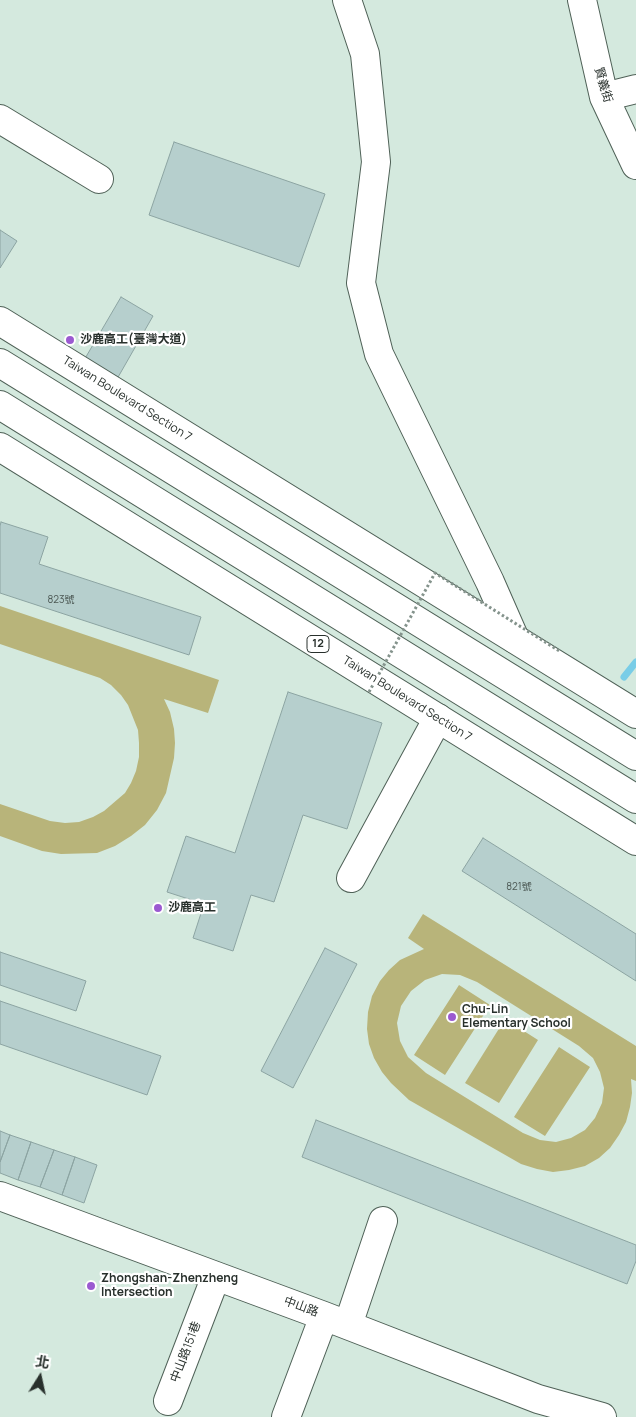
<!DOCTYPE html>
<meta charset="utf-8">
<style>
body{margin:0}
#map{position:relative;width:636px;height:1417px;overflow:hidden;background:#d4e9de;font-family:Manrope,"Noto Sans TC",sans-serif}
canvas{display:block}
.north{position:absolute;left:15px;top:1352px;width:50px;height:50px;-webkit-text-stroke:4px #fff;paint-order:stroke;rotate:10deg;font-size:14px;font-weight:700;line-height:20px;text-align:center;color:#28302c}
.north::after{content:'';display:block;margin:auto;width:18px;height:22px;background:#28302c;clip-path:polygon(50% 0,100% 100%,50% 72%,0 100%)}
</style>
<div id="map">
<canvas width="636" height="1417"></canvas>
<div class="north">北</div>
</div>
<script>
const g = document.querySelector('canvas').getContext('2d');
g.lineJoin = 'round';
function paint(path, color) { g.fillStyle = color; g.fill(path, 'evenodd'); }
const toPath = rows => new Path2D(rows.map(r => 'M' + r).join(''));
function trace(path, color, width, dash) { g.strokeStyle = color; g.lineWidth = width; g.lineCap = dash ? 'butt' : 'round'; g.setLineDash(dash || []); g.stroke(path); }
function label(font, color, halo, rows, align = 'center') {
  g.font = font + ' Manrope,"Noto Sans TC",sans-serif'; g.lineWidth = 4.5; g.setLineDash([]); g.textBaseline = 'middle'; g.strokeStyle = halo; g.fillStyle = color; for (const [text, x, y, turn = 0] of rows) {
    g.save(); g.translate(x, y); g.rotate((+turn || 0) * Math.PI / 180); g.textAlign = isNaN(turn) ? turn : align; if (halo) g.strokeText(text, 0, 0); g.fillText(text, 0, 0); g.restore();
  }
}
const green = toPath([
 [0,606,219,680,208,713,164,699,170,712,174,729,175,743,174,758,166,793,157,810,145,825,131,836,115,846,97,853,61,854,42,851,0,836,0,804,50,821,65,823,79,822,93,817,104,811,125,793,131,783,136,771,139,757,139,743,138,730,128,705,121,695,111,685,100,678,0,644],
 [423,914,636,1046,636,1081,631,1079,632,1093,630,1107,626,1122,619,1135,610,1148,599,1158,585,1166,569,1170,553,1172,537,1169,521,1164,409,1100,391,1083,382,1072,374,1058,369,1044,367,1029,368,1012,372,996,380,981,389,970,400,960,424,949,408,938],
 [442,974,460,975,477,982,579,1046,593,1058,600,1072,604,1088,602,1103,595,1118,585,1130,571,1138,556,1142,540,1140,523,1133,426,1073,408,1057,400,1041,397,1023,401,1006,411,991,425,980],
 [459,985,490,1005,445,1075,414,1055],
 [505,1019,538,1040,499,1103,465,1083],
 [559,1047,590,1067,545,1136,514,1117]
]);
const stream = toPath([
 [624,677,636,662]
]);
const building = toPath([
 [174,142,325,194,299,267,149,215,174,142],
 [0,230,17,241,0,268,0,230],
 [121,297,153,316,113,386,80,367,121,297],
 [1,522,48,537,39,564,201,617,189,655,0,593,0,526,1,522],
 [288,692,382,723,347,829,303,815,274,902,251,895,233,951,193,938,204,904,167,892,186,836,235,853,288,692],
 [483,838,636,934,636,981,462,871,483,838],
 [325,948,357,964,293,1088,261,1071,325,948],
 [0,952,86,981,76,1011,0,985,0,952],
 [0,1001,161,1056,147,1095,0,1044,0,1001],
 [316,1120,636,1245,636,1261,627,1284,302,1157,316,1120],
 [0,1131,10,1135,0,1162,0,1131],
 [10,1135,31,1142,18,1180,0,1173,0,1162,10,1135],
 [31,1142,54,1150,40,1187,18,1180,31,1142],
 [54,1150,75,1157,62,1195,40,1187,54,1150],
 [75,1157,97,1165,84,1203,62,1195,75,1157]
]);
const minor = toPath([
 [347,0,365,54,376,162,361,283,379,354,490,582,515,639],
 [582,0,604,97,636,165],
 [604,97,636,89],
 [0,119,99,179],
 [351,878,438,718],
 [0,1196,324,1316,538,1399,602,1417],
 [348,1325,383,1221],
 [168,1401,216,1276],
 [286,1417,324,1316]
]);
const major = toPath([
 [0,321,636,714],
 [0,363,636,756],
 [0,405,636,799],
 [0,447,636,841]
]);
const pathBridge = toPath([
 [369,692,435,573,561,652]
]);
const markers = [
 [70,340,5,"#9b5ad1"],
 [158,908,5,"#9b5ad1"],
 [452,1017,5,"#9b5ad1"],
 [91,1286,5,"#9b5ad1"]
];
const numberNames = [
 ["823號",61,600],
 ["821號",519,887]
];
const shields = [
 [318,644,22]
];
const shieldNames = [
 ["12",318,644]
];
const streetNames = [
 ["賢義街",603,85,74],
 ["Taiwan Boulevard Section 7",127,399,32],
 ["Taiwan Boulevard Section 7",407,699,32],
 ["中山路",301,1307,20],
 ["中山路151巷",186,1352,-69]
];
const poiNames = [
 ["沙鹿高工(臺灣大道)",80,340],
 ["沙鹿高工",168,908],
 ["Chu-Lin",462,1010],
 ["Elementary School",462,1024],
 ["Zhongshan-Zhenzheng",101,1279],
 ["Intersection",101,1293]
];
paint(green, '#b8b47a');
trace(stream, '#79cde7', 7);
paint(building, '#b6cfcd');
trace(building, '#8ca4a2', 1);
trace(minor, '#4f6157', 30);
trace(major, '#4f6157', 30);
trace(minor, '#fff', 28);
trace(major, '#fff', 28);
trace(pathBridge, '#84938c', 3, [2.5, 2.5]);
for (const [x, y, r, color] of markers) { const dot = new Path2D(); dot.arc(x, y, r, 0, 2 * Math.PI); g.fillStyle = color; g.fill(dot); trace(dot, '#fff', 2); }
label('10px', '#4c5854', null, numberNames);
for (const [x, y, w] of shields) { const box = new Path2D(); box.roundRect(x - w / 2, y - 8.5, w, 17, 4); g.fillStyle = '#fff'; g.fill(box); trace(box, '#28302c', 1); }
label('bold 11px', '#28302c', null, shieldNames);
label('12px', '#28302c', '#fff', streetNames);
label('bold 12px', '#28302c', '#fff', poiNames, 'left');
</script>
